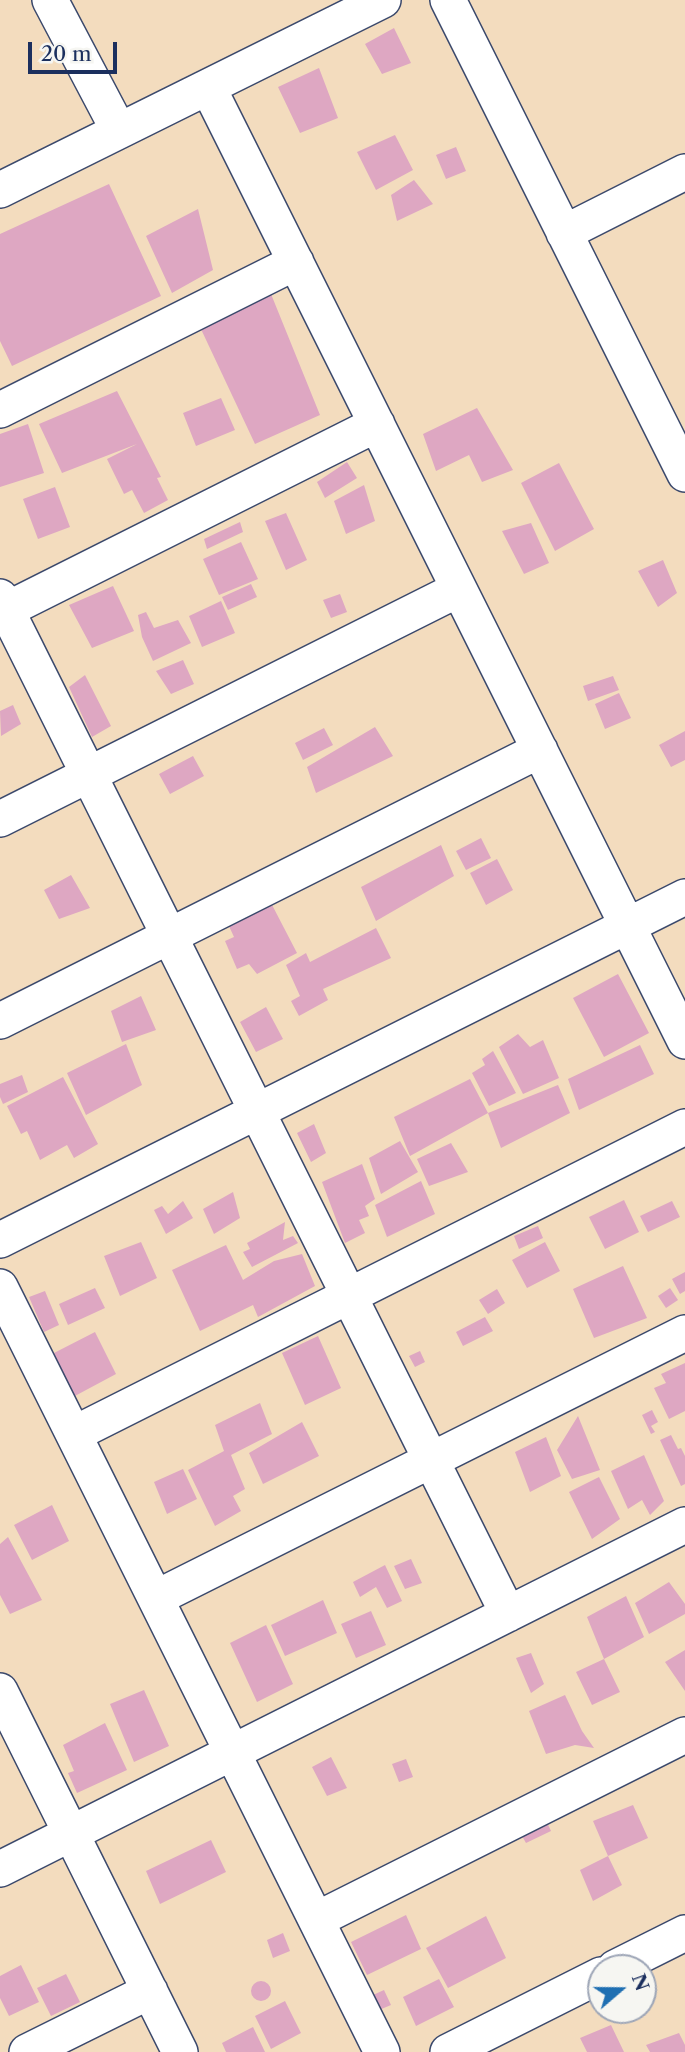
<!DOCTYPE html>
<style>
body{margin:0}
#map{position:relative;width:685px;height:2052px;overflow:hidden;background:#f3dcbe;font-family:"Libre Caslon Text",serif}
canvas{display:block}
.north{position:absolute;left:587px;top:1954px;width:70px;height:70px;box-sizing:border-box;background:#f6f6f2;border:2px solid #9ea6b7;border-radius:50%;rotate:70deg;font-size:19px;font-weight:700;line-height:28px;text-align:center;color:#1b2f5e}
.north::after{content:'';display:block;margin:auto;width:24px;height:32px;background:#1f6fb2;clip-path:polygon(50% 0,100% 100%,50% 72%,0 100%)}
.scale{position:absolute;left:28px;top:42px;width:89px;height:32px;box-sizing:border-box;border:4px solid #1b2f5e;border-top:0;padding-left:9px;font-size:21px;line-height:24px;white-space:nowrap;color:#1b2f5e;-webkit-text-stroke:5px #f6f6f2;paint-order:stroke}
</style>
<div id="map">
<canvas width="685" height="2052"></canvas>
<div class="north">N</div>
<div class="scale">20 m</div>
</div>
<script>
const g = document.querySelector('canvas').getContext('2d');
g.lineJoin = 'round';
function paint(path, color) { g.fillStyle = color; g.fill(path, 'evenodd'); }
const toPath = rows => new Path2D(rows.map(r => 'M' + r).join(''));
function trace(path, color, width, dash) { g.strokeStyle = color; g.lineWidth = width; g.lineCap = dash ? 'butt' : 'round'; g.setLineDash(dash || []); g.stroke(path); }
const building = toPath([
 [394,28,411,63,382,74,365,44],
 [319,68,338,118,300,133,278,87],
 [395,135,413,170,376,190,357,152],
 [456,147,466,171,446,179,436,155],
 [414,180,433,204,397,221,391,195],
 [109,184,161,296,12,366,0,341,0,234],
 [198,209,213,270,172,293,146,236],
 [271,294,320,415,255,444,200,327],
 [117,391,161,477,157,478,168,500,144,513,132,490,124,494,107,459,137,444,62,473,39,424],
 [221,398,235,430,196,446,183,413],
 [477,408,513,470,482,482,469,455,436,471,423,434],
 [28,424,44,473,0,487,0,434],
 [347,462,357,478,325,498,317,482],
 [559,463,594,529,555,551,521,483],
 [364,485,375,521,346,534,334,501],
 [55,487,70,527,38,539,23,499],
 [286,513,307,560,286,570,265,521],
 [240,522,243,532,207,549,204,539],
 [531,523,549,563,524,574,502,531],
 [241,542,258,579,219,595,203,559],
 [663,560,677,593,658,607,638,571],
 [251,584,257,597,228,610,222,597],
 [113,586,134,631,92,648,69,605],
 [340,594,347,612,331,618,323,600],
 [221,601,235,633,202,647,189,616],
 [146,612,154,628,178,620,191,643,153,661,142,637,138,615],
 [183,660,194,684,171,694,156,671],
 [85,675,111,726,92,737,69,687],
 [613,676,619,690,588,701,583,686],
 [619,693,631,718,605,729,595,704],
 [13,705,21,724,1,736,0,711],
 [375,727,393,756,316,793,307,767],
 [324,728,333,745,303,760,295,743],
 [685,731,685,760,671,767,659,745],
 [193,756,204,776,170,794,159,774],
 [481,838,491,858,466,870,456,851],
 [441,845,454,876,376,921,361,887],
 [497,859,513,890,486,905,470,873],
 [71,875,90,908,59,919,44,890],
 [270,901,297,953,257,974,249,964,237,969,225,941,234,937,228,924],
 [376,928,391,958,323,989,328,1000,299,1016,291,1001,300,996,286,965,306,953,310,962],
 [618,974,649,1033,604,1057,573,998],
 [141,996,156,1030,122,1042,111,1011],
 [266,1007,283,1039,256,1052,240,1022],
 [518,1034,530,1047,543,1040,559,1078,523,1094,499,1047],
 [126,1044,142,1085,86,1115,67,1073],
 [640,1045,654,1074,579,1110,568,1079],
 [493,1051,516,1093,489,1106,472,1073,485,1065,482,1059],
 [22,1075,28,1092,3,1104,0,1097,0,1084],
 [63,1077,98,1144,74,1158,67,1145,40,1160,27,1131,21,1134,7,1106],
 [470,1079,488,1113,410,1156,394,1117],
 [558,1085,570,1113,501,1148,488,1113],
 [314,1124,326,1153,311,1162,297,1133],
 [400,1141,418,1172,381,1194,369,1158],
 [451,1143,468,1172,429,1186,417,1159],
 [362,1164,375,1199,365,1206,369,1216,359,1220,365,1233,345,1243,322,1182],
 [421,1181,435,1214,387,1237,375,1205],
 [233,1192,240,1218,214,1234,203,1209],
 [624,1200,639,1232,605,1249,589,1217],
 [183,1201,193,1218,166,1234,154,1210,162,1206,168,1214],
 [672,1201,680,1217,648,1232,640,1216],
 [285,1222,283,1240,293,1236,298,1243,252,1267,243,1252,250,1249,247,1243],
 [538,1226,543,1238,519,1249,514,1236],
 [141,1242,157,1278,120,1296,104,1256],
 [545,1242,560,1271,527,1288,512,1260],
 [226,1245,243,1280,274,1261,302,1254,315,1286,258,1317,253,1305,200,1331,172,1270],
 [623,1266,647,1318,594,1338,573,1289],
 [685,1272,685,1291,680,1294,672,1279],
 [95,1288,105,1308,68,1325,59,1304],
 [670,1288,678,1300,666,1308,658,1296],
 [497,1289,505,1303,488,1314,479,1300],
 [45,1291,59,1325,44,1332,29,1297],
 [485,1317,493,1331,463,1346,456,1332],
 [95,1332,116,1374,73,1397,54,1353],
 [318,1336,341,1388,305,1405,282,1353],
 [420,1351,425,1362,415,1367,409,1356],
 [685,1363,685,1411,669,1419,654,1388,666,1383,661,1374],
 [260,1403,272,1434,231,1455,245,1489,233,1496,241,1511,215,1526,188,1470,224,1451,215,1425],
 [652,1410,658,1422,651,1426,655,1432,651,1434,642,1415],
 [578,1416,600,1470,572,1479,557,1450],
 [302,1422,319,1456,263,1484,249,1453],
 [671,1435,678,1449,681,1448,685,1456,685,1484,681,1486,660,1440],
 [546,1437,561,1476,530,1492,515,1452],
 [644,1455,664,1501,650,1515,642,1500,628,1509,611,1471],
 [183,1469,197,1499,167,1514,154,1482],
 [599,1477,620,1519,592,1539,569,1492],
 [52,1505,69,1541,32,1560,14,1525],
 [8,1537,42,1600,10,1614,0,1595,0,1544],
 [411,1559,422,1583,405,1589,394,1566],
 [385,1565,402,1601,387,1608,376,1587,360,1597,353,1582],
 [669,1582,685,1604,685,1614,649,1634,635,1603],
 [626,1596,644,1637,604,1659,587,1617],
 [323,1600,337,1633,285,1656,271,1625],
 [371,1611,386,1645,356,1658,341,1624],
 [266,1625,293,1684,257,1702,230,1643],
 [685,1650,685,1691,665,1662],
 [531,1653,544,1684,531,1693,516,1658],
 [604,1659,620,1692,592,1705,576,1672],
 [144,1690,169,1746,134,1762,110,1704],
 [565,1695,582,1731,594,1748,575,1745,546,1754,529,1711],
 [105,1723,127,1770,77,1793,68,1773,74,1771,63,1745],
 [331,1757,347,1788,327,1796,312,1767],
 [406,1759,413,1777,399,1782,392,1764],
 [633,1805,648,1838,608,1856,593,1821],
 [543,1814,551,1831,526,1843,517,1827],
 [211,1840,226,1872,160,1904,146,1871],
 [608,1856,622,1885,593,1901,580,1870],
 [406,1915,421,1949,367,1975,351,1942],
 [486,1916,506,1958,448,1988,426,1948],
 [283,1933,290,1951,273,1958,267,1940],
 [21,1965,39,2002,9,2016,0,1998,0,1976],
 [66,1974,80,2002,51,2016,37,1988],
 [439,1979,454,2007,416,2026,403,1997],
 '251 1991a10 10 0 1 1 20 0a10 10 0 1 1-20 0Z',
 [384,1990,391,2005,379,2010,373,1995],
 [285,2001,301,2033,271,2049,255,2016],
 [611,2025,624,2052,587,2052,580,2038],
 [253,2027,265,2052,226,2052,222,2043],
 [679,2033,685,2045,685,2052,650,2052,646,2045]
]);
const minor = toPath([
 [50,0,119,131],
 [448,0,685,474],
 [208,87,685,1041],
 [0,190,383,0],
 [564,233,685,172],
 [0,410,296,262],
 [0,597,508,1614],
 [0,613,377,424],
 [0,819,459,589],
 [0,1021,540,750],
 [0,1240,685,897],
 [0,1287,382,2052],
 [74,1434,685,1127],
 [156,1598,685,1333],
 [0,1691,180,2052],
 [0,1869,685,1525],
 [316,1920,685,1735],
 [615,1968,685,1933],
 [27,2052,150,1991],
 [448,2052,601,1975]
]);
paint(building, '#dea7c2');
trace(minor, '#3b496c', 38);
trace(minor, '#fff', 35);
</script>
